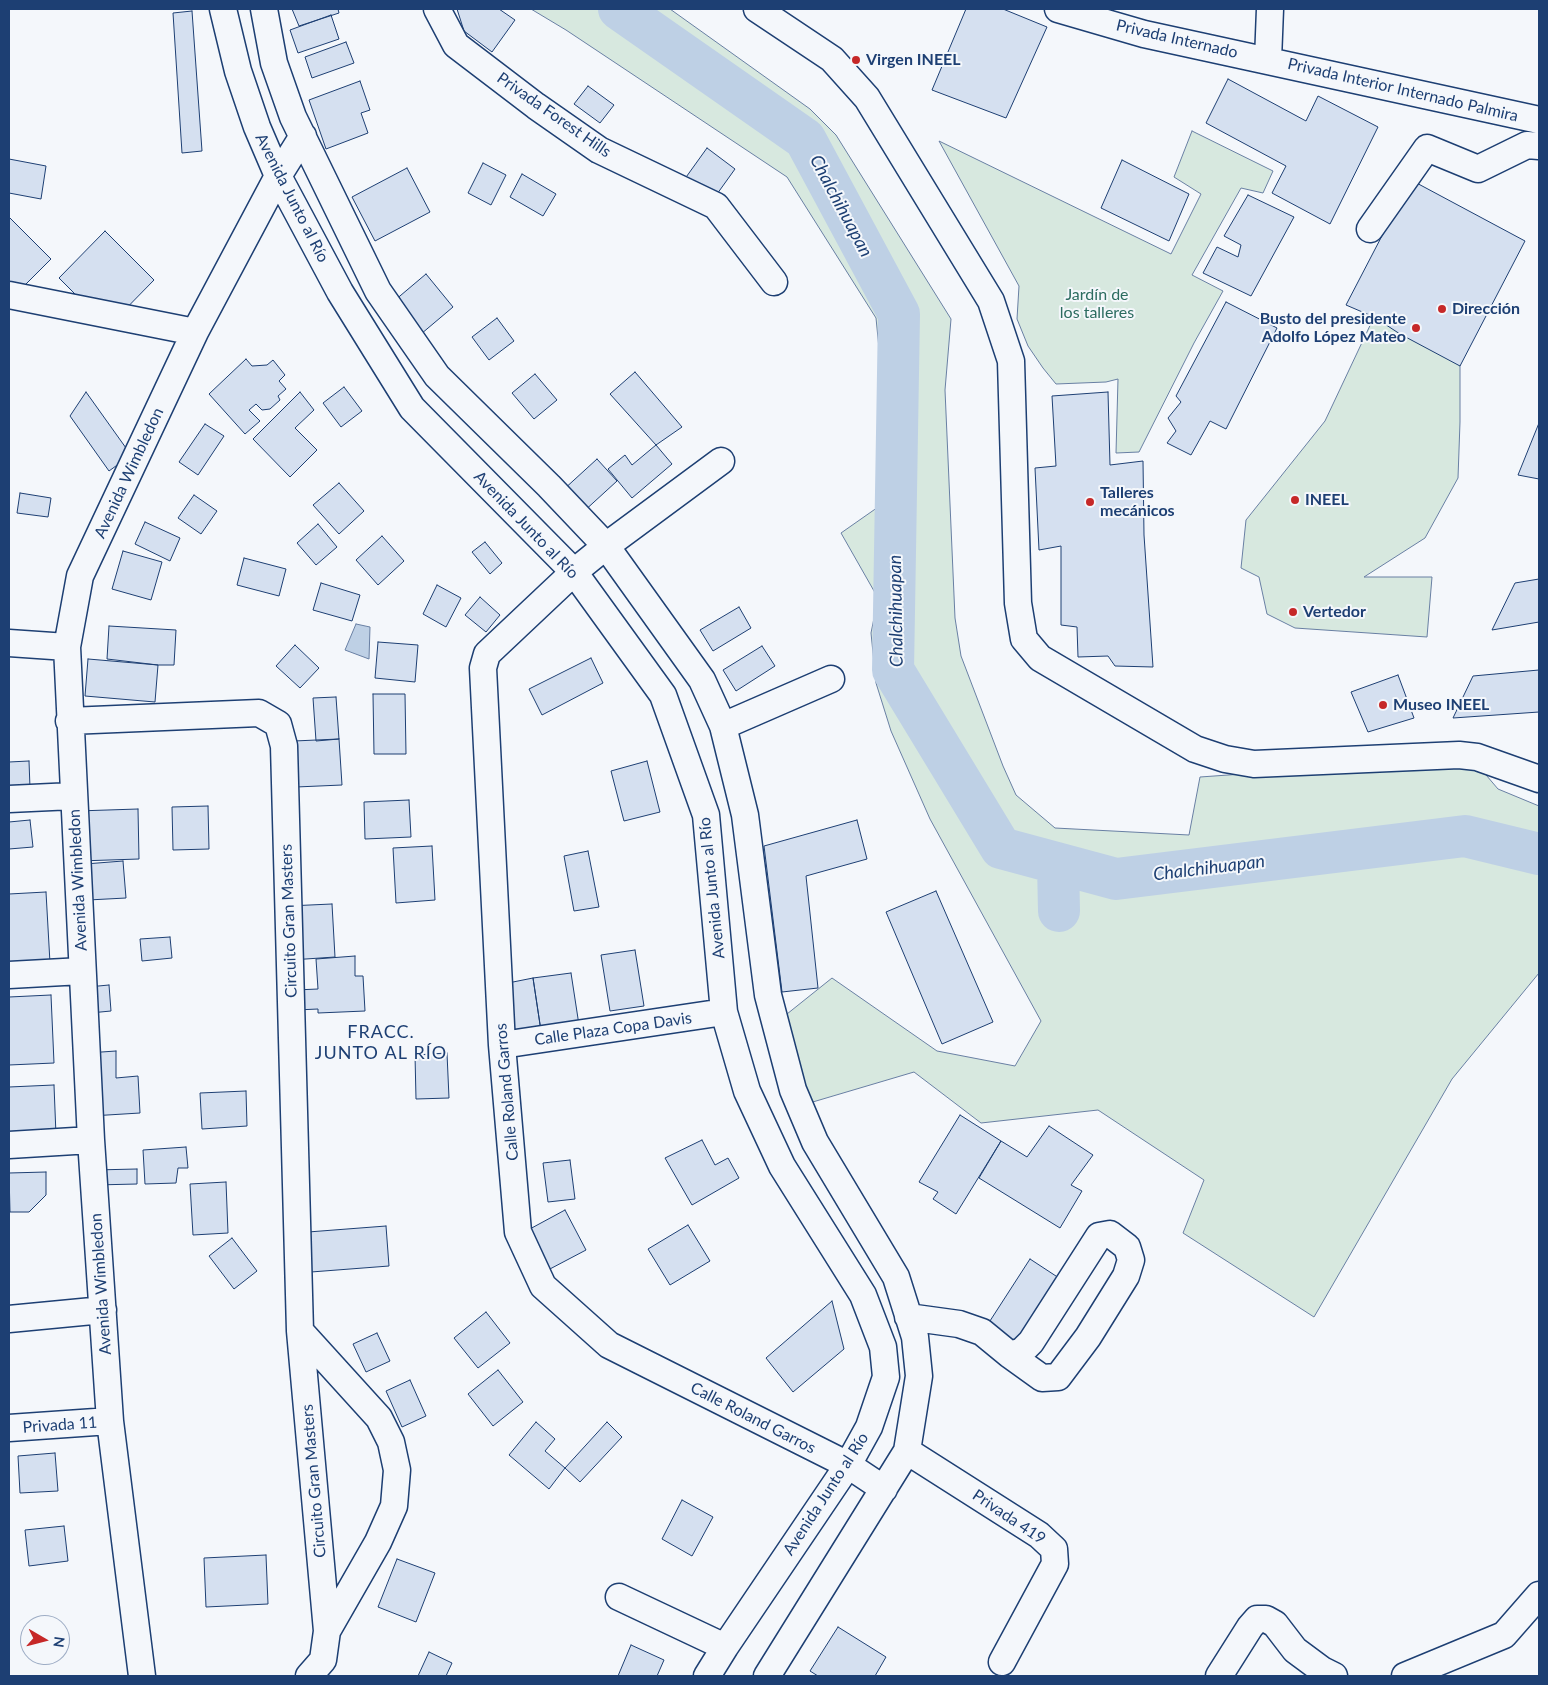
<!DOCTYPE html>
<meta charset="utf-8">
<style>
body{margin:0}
#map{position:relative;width:1548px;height:1685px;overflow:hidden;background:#f4f7fb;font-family:Lato,sans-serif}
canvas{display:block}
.frame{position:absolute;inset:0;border:10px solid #1d3f73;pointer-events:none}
.north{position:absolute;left:20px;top:1615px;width:50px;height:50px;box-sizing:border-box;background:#f4f7fb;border:1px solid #9eadc5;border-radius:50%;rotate:98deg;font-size:14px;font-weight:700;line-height:20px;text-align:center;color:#1d3f73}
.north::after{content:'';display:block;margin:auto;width:18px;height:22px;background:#c62828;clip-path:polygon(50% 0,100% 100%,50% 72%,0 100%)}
</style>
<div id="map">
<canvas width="1548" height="1685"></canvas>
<div class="frame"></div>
<div class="north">N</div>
</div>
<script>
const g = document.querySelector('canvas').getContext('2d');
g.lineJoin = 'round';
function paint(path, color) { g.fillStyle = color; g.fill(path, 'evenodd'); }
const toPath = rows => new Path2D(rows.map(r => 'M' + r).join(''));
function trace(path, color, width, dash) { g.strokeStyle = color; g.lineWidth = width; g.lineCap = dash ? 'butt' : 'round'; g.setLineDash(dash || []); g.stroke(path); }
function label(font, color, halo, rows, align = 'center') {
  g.font = font + ' Lato,sans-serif'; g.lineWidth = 4; g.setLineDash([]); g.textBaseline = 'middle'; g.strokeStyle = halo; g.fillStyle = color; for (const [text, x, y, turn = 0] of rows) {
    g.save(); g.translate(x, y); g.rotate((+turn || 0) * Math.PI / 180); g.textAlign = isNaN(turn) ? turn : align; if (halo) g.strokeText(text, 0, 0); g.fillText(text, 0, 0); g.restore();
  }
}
const green = toPath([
 [531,9,670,9,810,109,836,135,951,319,945,390,955,618,961,656,1003,766,1016,795,1055,828,1189,835,1200,777,1440,760,1475,762,1498,789,1539,806,1539,973,1452,1079,1314,1317,1183,1233,1204,1180,1098,1110,981,1123,914,1072,806,1104,787,1014,832,978,937,1051,1015,1066,1041,1021,930,819,891,731,876,683,871,633,878,598,841,533,881,505,888,440,876,318,787,177,566,30,531,9],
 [1192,131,1273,171,1263,193,1241,188,1192,275,1223,291,1194,343,1139,452,1116,453,1118,379,1106,382,1056,384,1043,368,1028,346,1017,319,1019,286,939,141,1171,254,1201,194,1174,177,1192,131],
 [1460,273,1460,422,1458,478,1425,538,1364,577,1432,577,1427,637,1295,628,1267,614,1259,577,1241,568,1246,520,1325,421,1374,317,1460,273]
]);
const water = toPath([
 [356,624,370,627,369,659,345,650,356,624]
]);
const river = toPath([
 [619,9,805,139,899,314,893,670,1001,848,1116,879,1465,836,1539,854],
 [1058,864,1059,911]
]);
const building = toPath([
 [292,9,338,9,339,13,299,26,292,9],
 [457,9,499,9,515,20,492,52,464,31,457,9],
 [966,9,1003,9,1047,27,1006,118,932,90,966,9],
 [192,11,202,151,182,153,173,13,192,11],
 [331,15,339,39,298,53,290,30,331,15],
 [346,42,354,63,312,78,305,57,346,42],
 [1228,79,1306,121,1318,96,1378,127,1330,224,1272,193,1286,166,1206,123,1228,79],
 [360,81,370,110,361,113,368,133,326,149,309,100,360,81],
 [588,86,614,105,600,123,574,104,588,86],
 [707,148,735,169,712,201,684,180,707,148],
 [9,159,46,166,41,199,9,193,9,159],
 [1122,160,1189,194,1169,241,1101,208,1122,160],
 [483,163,506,175,491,205,468,193,483,163],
 [407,168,430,212,375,241,352,197,407,168],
 [522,174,556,194,543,216,510,197,522,174],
 [1411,180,1525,241,1460,366,1400,334,1374,317,1346,305,1411,180],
 [1248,195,1294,217,1251,296,1203,273,1217,247,1238,257,1241,245,1224,236,1248,195],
 [9,217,51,259,9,301,9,217],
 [105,231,154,280,108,327,59,278,105,231],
 [426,274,453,307,421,334,394,301,426,274],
 [1226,302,1277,328,1226,429,1210,421,1191,455,1167,443,1176,431,1168,418,1181,402,1176,396,1226,302],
 [497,318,514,341,489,360,472,337,497,318],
 [246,359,252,366,267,365,273,360,285,375,279,381,286,389,278,396,280,400,270,409,262,410,256,404,249,410,260,421,245,434,209,394,246,359],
 [635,372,682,427,656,445,610,394,635,372],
 [535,374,557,400,534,419,512,393,535,374],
 [344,387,362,411,341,427,323,403,344,387],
 [86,392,131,455,109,471,70,416,86,392],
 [300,392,314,410,295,428,317,450,290,477,253,439,300,392],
 [1108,392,1110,465,1143,461,1144,535,1153,667,1115,666,1108,656,1078,657,1077,627,1061,625,1061,546,1039,550,1035,468,1056,466,1052,396,1108,392],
 [1539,423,1539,479,1518,475,1539,423],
 [205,424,224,436,198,475,179,462,205,424],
 [656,445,672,464,632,498,608,469,625,455,632,465,656,445],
 [597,459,617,481,582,513,562,491,597,459],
 [339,483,364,511,339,534,313,505,339,483],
 [20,493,51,498,48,517,17,513,20,493],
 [194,495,217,511,201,534,178,518,194,495],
 [145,522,180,538,170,561,135,544,145,522],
 [318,524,337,547,316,565,297,543,318,524],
 [382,536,404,561,378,585,356,560,382,536],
 [485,542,502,563,490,574,472,552,485,542],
 [123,551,162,562,151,600,112,589,123,551],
 [244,558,286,569,279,596,237,585,244,558],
 [1539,579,1539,622,1492,630,1515,583,1539,579],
 [321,583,360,595,352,621,313,610,321,583],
 [437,585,461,598,446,627,423,614,437,585],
 [480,597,500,615,486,632,465,615,480,597],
 [739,607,751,628,713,651,700,630,739,607],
 [109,626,176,630,174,665,158,665,107,659,109,626],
 [378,642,418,645,415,682,375,678,378,642],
 [295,645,319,668,300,688,276,666,295,645],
 [762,646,775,666,736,691,723,670,762,646],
 [591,658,603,683,542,715,529,689,591,658],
 [88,659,158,665,155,702,85,696,88,659],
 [1539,670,1539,712,1453,718,1473,676,1539,670],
 [1398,675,1414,718,1368,732,1351,692,1398,675],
 [373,694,405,694,406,754,374,754,373,694],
 [336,697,339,739,316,741,313,698,336,697],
 [339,739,342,785,296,787,294,741,339,739],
 [29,761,30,788,9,790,9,762,29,761],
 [647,761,660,812,624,821,611,771,647,761],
 [409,800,411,837,365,839,364,802,409,800],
 [208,806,209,849,173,850,172,807,208,806],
 [138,809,139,859,79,861,77,811,138,809],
 [30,820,33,847,9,849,9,822,30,820],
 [857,820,867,859,806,876,818,988,782,992,764,846,857,820],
 [432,846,435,900,396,903,393,848,432,846],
 [588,851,599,907,574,911,564,856,588,851],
 [123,861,126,898,88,900,85,864,123,861],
 [936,891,993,1022,942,1044,886,912,936,891],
 [46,892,50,963,9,966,9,894,46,892],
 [332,904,335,957,291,960,288,906,332,904],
 [170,937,172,958,142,961,140,939,170,937],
 [635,950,644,1006,610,1011,601,955,635,950],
 [355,956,355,976,363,976,365,1011,318,1013,318,1009,296,1010,295,990,318,989,316,959,355,956],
 [571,973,579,1025,541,1031,533,978,571,973],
 [533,978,541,1031,515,1035,508,983,533,978],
 [109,985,111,1011,90,1013,88,987,109,985],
 [51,995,54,1063,9,1065,9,997,51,995],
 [116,1051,116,1078,138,1076,140,1113,91,1116,87,1053,116,1051],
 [447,1053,449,1098,416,1099,415,1055,447,1053],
 [54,1085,56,1135,9,1137,9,1087,54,1085],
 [246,1091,247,1126,202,1129,200,1093,246,1091],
 [960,1115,1001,1141,956,1214,933,1199,938,1192,919,1182,960,1115],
 [1049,1126,1093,1155,1071,1185,1082,1191,1060,1228,979,1178,1001,1141,1027,1157,1049,1126],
 [702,1140,715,1165,728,1158,739,1178,692,1205,665,1158,702,1140],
 [186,1147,188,1168,178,1168,176,1183,145,1184,143,1150,186,1147],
 [570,1160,575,1199,548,1202,543,1163,570,1160],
 [137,1169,137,1184,95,1185,94,1170,137,1169],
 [46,1172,46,1195,29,1212,10,1212,9,1173,46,1172],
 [226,1182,228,1233,193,1235,190,1184,226,1182],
 [565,1210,586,1250,548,1270,528,1230,565,1210],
 [688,1225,710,1261,670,1285,648,1249,688,1225],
 [386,1226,389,1266,311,1272,308,1232,386,1226],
 [232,1238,257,1271,234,1289,209,1256,232,1238],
 [1030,1259,1059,1278,1018,1343,988,1324,1030,1259],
 [832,1301,844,1349,793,1392,766,1358,832,1301],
 [486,1312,510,1343,478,1368,454,1338,486,1312],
 [377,1333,390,1361,366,1372,353,1344,377,1333],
 [498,1370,523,1402,493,1426,468,1394,498,1370],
 [410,1380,426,1416,402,1427,386,1391,410,1380],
 [536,1422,555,1439,545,1451,565,1468,549,1489,509,1455,536,1422],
 [607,1422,622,1437,580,1482,565,1468,607,1422],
 [55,1453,58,1491,20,1493,18,1456,55,1453],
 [682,1500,713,1517,692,1556,662,1539,682,1500],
 [64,1526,68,1561,29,1566,25,1530,64,1526],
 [266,1555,268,1604,206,1607,204,1558,266,1555],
 [397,1559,435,1573,416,1622,378,1607,397,1559],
 [838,1627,886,1657,875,1676,818,1676,810,1671,838,1627],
 [631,1645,664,1660,657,1676,618,1676,631,1645],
 [429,1652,452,1663,446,1676,418,1676,429,1652]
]);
const minor = toPath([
 [223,9,238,71,257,127,278,176,340,292,412,408,574,572,663,695,706,815,724,1012,747,1091,782,1166,863,1295,883,1347,886,1377,869,1427,848,1465,725,1647,707,1676],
 [264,9,274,63,293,117,378,291,437,376,549,486,606,546,702,680,723,726,745,815,768,995,793,1090,815,1142,896,1277,915,1337,919,1376,907,1451,767,1676],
 [437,9,456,45,536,106,599,150,716,206,774,282],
 [757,9,832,59,867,98,991,301,1011,361,1018,603,1024,639,1040,658,1195,749,1225,759,1254,764,1459,755,1477,757,1539,779],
 [1058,9,1144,34,1539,120],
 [1268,60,1270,9],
 [1370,229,1427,148,1478,169,1527,145,1539,146],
 [9,295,195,332],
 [721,461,606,546,574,572,487,654,483,668,502,1045,518,1232,543,1286,609,1345,848,1465,884,1489],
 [9,643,67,647],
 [69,721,259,713,278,724,284,746,300,1331,327,1631,323,1660,309,1676],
 [723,726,831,679],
 [9,799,73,796],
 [9,975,82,971],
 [502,1045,724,1012],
 [9,1145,91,1140],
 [908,1317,959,1324,982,1332,1010,1355,1042,1378,1058,1377,1088,1337,1126,1276,1131,1260,1127,1247,1110,1234,1099,1236,1031,1342,1022,1351,1010,1355],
 [9,1319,103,1310],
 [300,1331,379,1418,391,1442,397,1470,394,1506,378,1542,327,1631],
 [9,1428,110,1421],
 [907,1451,1039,1535,1054,1549,1055,1564,1002,1662],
 [619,1597,725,1647],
 [142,1676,110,1421,91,1140,67,647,80,576,195,332,278,176,303,136],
 [1219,1676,1250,1627,1257,1619,1266,1619,1275,1624,1295,1650,1322,1670,1334,1676],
 [1405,1676,1504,1635,1539,1595]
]);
const markers = [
 [856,60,5,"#c62828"],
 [1442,309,5,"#c62828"],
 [1416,328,5,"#c62828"],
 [1295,500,5,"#c62828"],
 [1090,502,5,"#c62828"],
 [1293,612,5,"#c62828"],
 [1383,705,5,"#c62828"]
];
const streetNames = [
 ["Privada Internado",1177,39,13],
 ["Privada Interior Internado Palmira",1403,90,13],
 ["Privada Forest Hills",554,115,35],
 ["Avenida Junto al Río",292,198,63],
 ["Avenida Wimbledon",129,473,-65],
 ["Avenida Junto al Río",526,525,46],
 ["Avenida Wimbledon",78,880,-93],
 ["Avenida Junto al Río",712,888,-96],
 ["Circuito Gran Masters",289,921,-92],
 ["Calle Plaza Copa Davis",613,1029,-8],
 ["Calle Roland Garros",507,1092,-95],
 ["Avenida Wimbledon",101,1284,-94],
 ["Calle Roland Garros",753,1418,27],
 ["Privada 11",60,1425,-4],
 ["Circuito Gran Masters",314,1481,-95],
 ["Avenida Junto al Río",826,1494,-57],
 ["Privada 419",1009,1517,34]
];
const poiNames = [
 ["Virgen INEEL",866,60],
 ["Dirección",1452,309],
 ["Busto del presidente",1406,319,"right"],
 ["Adolfo López Mateo",1406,337,"right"],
 ["Talleres",1100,493],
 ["mecánicos",1100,511],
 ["INEEL",1305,500],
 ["Vertedor",1303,612],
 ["Museo INEEL",1393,705]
];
const parkNames = [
 ["Jardín de",1097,295],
 ["los talleres",1097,313]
];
const waterNames = [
 ["Chalchihuapan",841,206,62],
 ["Chalchihuapan",896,611,-91],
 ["Chalchihuapan",1209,868,-7]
];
const neighbourhoodNames = [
 ["FRACC.",381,1032],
 ["JUNTO AL RÍO",381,1053]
];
paint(green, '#d7e8df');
trace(green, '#687fa3', 1);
paint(water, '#bed0e5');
trace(water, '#687fa3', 1);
trace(river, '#bed0e5', 42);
paint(building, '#d5e0f0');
trace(building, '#1d3f73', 1);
trace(minor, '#1d3f73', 29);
trace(minor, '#f4f7fb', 26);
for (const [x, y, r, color] of markers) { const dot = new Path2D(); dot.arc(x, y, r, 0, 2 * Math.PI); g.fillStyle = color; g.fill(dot); trace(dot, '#f4f7fb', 2); }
label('16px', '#1d3f73', '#f4f7fb', streetNames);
label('bold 16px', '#1d3f73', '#f4f7fb', poiNames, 'left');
label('16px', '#2c6c60', '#f4f7fb', parkNames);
label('italic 18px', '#1d3f73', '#f4f7fb', waterNames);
g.letterSpacing = '1px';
label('18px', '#1d3f73', '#f4f7fb', neighbourhoodNames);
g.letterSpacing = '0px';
</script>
